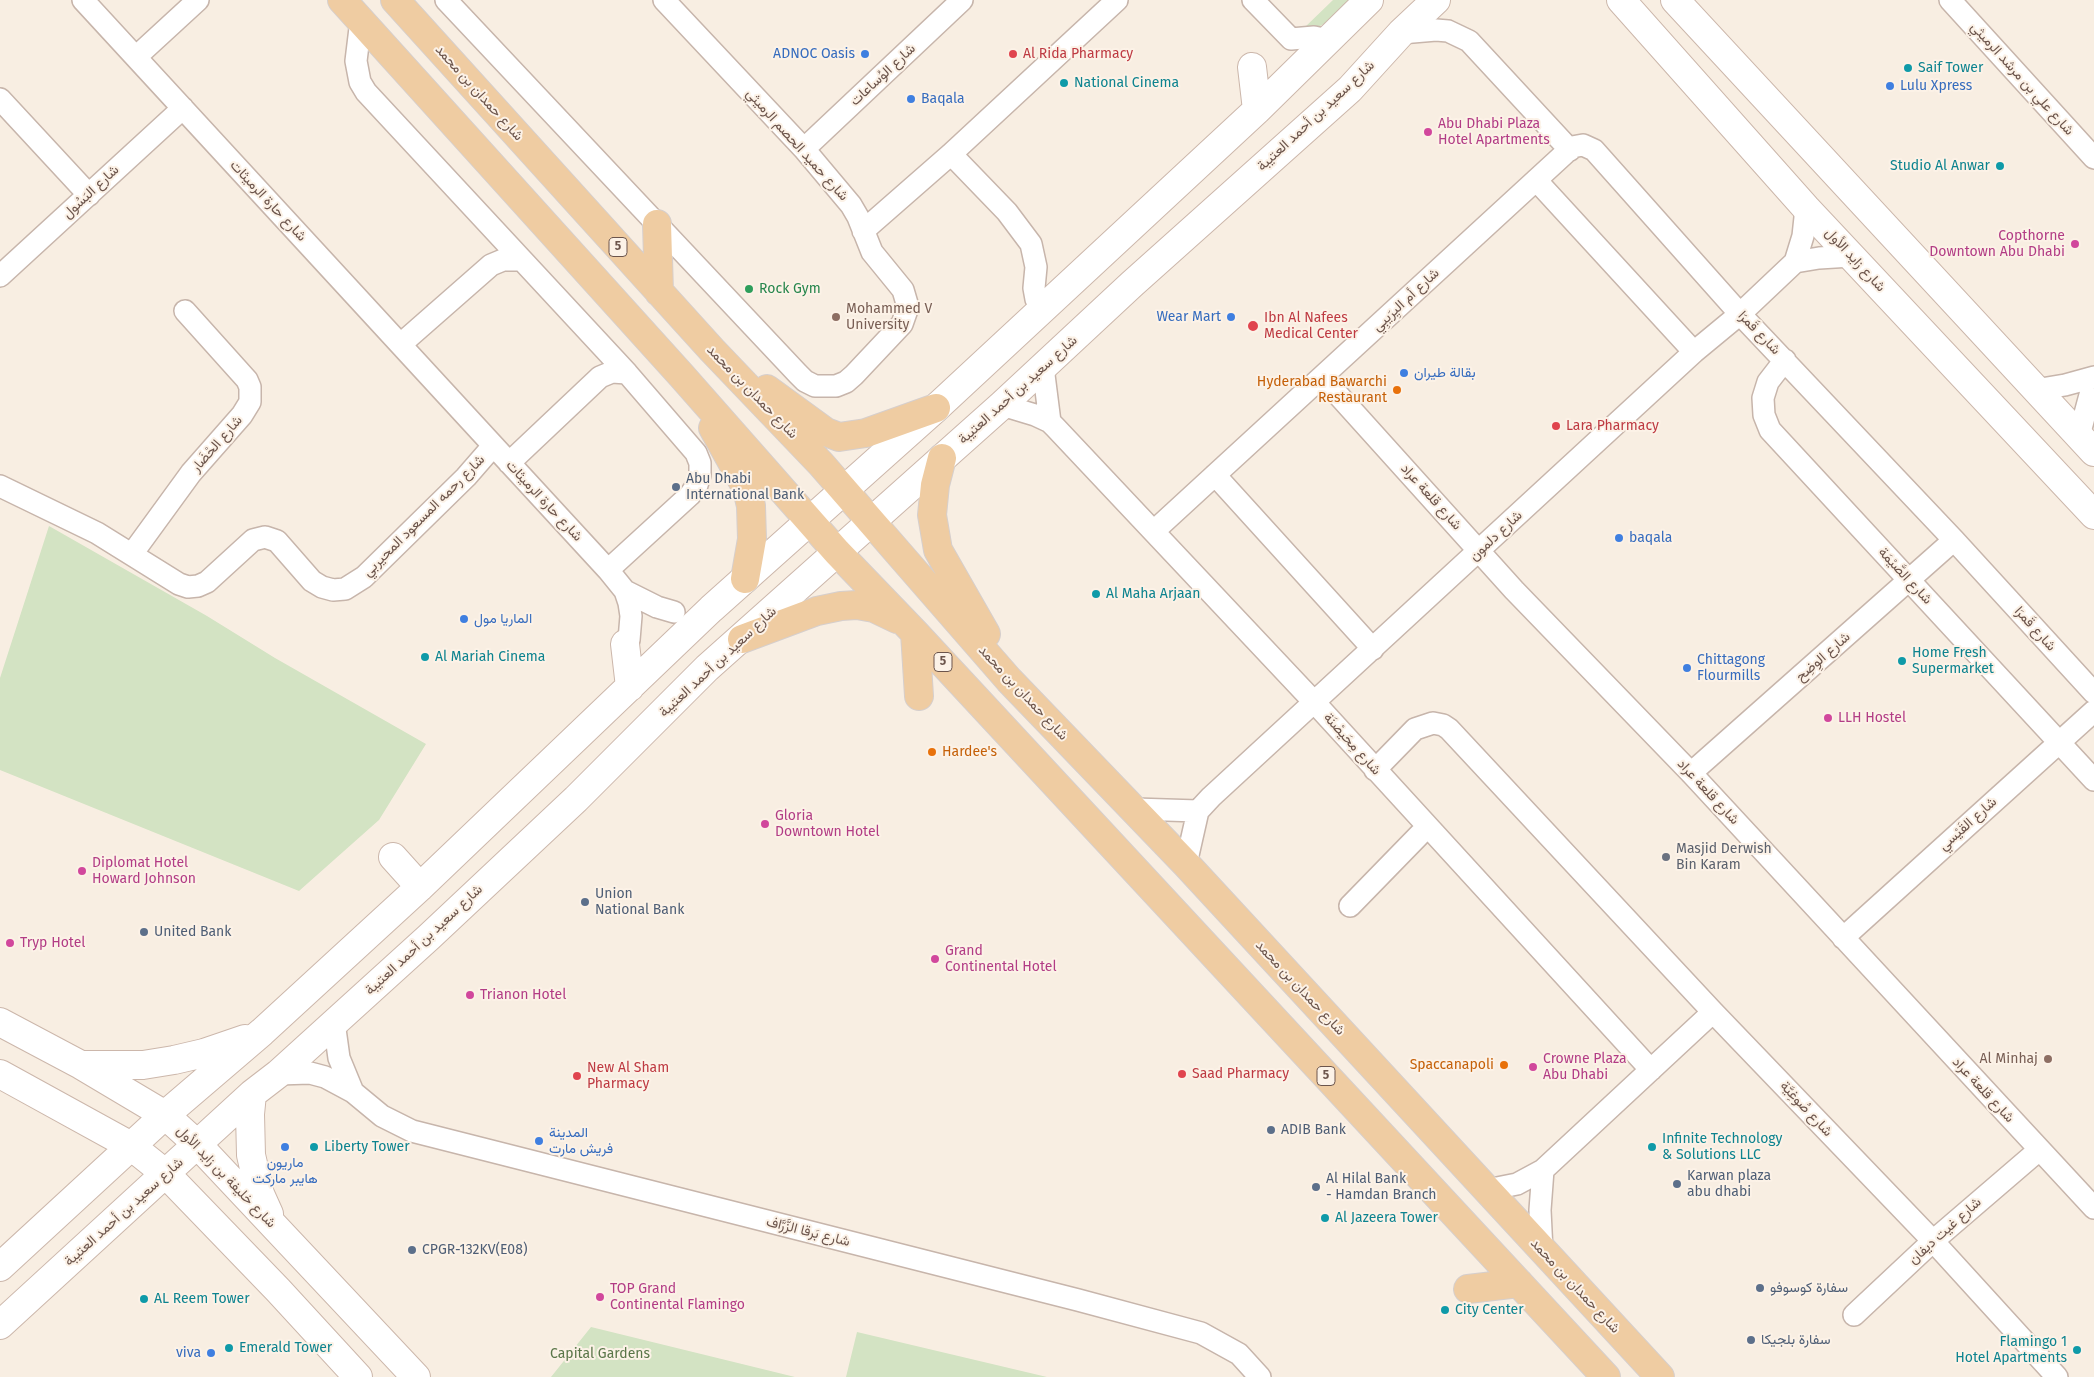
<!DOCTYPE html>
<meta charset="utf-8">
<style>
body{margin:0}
canvas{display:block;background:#f8eee2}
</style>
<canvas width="2094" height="1377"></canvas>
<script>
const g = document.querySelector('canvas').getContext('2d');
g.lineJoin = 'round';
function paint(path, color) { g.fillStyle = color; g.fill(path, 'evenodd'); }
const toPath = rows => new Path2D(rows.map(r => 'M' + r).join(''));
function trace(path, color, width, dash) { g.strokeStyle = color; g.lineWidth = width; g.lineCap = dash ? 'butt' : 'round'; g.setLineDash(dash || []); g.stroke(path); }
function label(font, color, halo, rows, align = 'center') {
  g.font = font + ' "Fira Sans",Vazirmatn,sans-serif'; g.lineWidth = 4; g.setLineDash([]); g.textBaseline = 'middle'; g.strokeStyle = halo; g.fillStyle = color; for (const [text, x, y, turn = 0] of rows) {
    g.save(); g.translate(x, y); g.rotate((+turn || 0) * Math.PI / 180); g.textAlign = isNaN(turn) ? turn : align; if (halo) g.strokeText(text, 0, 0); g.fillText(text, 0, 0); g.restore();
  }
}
const green = toPath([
 [1333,0,1353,0,1336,17,1320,26,1304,28],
 [49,526,207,616,275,658,426,744,379,820,299,891,0,770,0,678],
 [591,1327,795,1377,551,1377],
 [857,1332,1047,1377,846,1377]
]);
const minor = toPath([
 [83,0,608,570,625,591,629,603,631,616,629,640],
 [446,0,798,374,805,381,815,386,836,386,846,382,854,375,902,324,908,307,903,290,872,252,858,217,851,205,804,149,664,0],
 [1253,0,1291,39,1314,37,1328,40],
 [1950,0,2094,158],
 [361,20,356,61,360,82,366,92,627,373,696,453,700,463,700,475,697,485,690,495,608,570],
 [1401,33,1436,30,1448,31,1469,41,1570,150],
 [136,57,198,0],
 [0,99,89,195],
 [804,149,962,0],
 [951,154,1007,212,1031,244,1036,267,1034,288,1036,299,1041,309],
 [1536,180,1694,352],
 [863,231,951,154,1117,0],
 [1795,262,1803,236,1806,208],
 [0,276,183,108],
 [401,344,491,265,503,260,522,260],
 [1785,360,1768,382,1763,398,1764,415,1770,430,2094,780],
 [1043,367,1050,422],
 [1322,377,1514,590,1691,773,2094,1208],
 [2035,390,2065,385,2094,377],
 [1002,405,1035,415,1050,422,1055,427,1315,703,1651,1070],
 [2079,436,2094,380],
 [509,463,600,377,612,372,627,373],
 [1215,475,1373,649],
 [0,486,97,533,179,584,188,587,198,586,207,582,253,540,265,537,277,541,312,581,322,587,333,590,345,589,364,577,466,477,493,446],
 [1154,531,1572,147,1583,145,1594,150,1740,314,1954,540,2094,693],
 [132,554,191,473,242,415,250,402,250,387,247,380,185,311],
 [625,591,657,607,674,612],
 [1375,770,1415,729,1433,723,1443,725,1449,729,1713,1012,1933,1241,2057,1377],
 [1691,773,1954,540],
 [1135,809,1198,811],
 [1186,864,1198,811,1211,797,1694,352,1740,314,1795,262,1819,258,1851,256],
 [1350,906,1427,827],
 [1843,938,2094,711],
 [334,1022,339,1058,353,1092],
 [278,1074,310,1073,325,1077,353,1092,382,1116,412,1131,1078,1300,1201,1333,1239,1354,1260,1377],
 [1487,1190,1517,1184,1543,1170,1713,1012],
 [1542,1251,1540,1210,1543,1170],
 [1854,1315,1933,1241,2039,1150]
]);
const secondary = toPath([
 [1621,0,1806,208,2094,515],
 [1675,0,2094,452],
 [1252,67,1257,110],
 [625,644,630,687],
 [393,857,420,887],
 [0,1022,81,1065,165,1115,197,1144,416,1377],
 [82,1065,143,1065,174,1060,204,1053,245,1039],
 [0,1074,131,1146,166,1174,278,1290,358,1377],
 [252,1094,250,1114,251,1155,260,1194,269,1214],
 [0,1267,165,1115,262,1032,420,887,711,609,936,408,1257,110,1369,0],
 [0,1325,252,1094,278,1074,429,937,576,799,707,668,1002,405,1132,284,1350,89,1401,33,1436,0]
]);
const primary = toPath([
 [342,0,681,375,837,552,915,633,1606,1377],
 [395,0,712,350,821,464,1009,680,1186,864,1660,1377],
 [657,224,659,292],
 [767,389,826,432,839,437,866,433,936,408],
 [713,428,747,489,751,506,752,539,745,579],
 [942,458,935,485,932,515,938,550,986,634],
 [915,633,919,696],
 [742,639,817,611,841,606,857,605,874,608,897,619],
 [1468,1289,1519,1283]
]);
const markers = [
 [865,54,5,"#3f7fe0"],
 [1013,54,5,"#e0444e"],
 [1908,68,5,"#0f9aa8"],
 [1064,83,5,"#0f9aa8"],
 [1890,86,5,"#3f7fe0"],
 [911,99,5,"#3f7fe0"],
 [1428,132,5,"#d1479c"],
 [2000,166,5,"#0f9aa8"],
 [2075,244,5,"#d1479c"],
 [749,289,5,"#2e9e5b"],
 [836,317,5,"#8d6e63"],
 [1231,317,5,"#3f7fe0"],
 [1253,326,6,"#e0444e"],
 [1404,373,5,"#3f7fe0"],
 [1397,390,5,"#e8710a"],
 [1556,426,5,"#e0444e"],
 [676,487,5,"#5c6f8a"],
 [1619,538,5,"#3f7fe0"],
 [1096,594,5,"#0f9aa8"],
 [464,619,5,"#3f7fe0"],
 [425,657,5,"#0f9aa8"],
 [1902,661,5,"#0f9aa8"],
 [1687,668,5,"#3f7fe0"],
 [1828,718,5,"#d1479c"],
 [932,752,5,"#e8710a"],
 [765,824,5,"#d1479c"],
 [1666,857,5,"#6b7280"],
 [82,871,5,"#d1479c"],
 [585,902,5,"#5c6f8a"],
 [144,932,5,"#5c6f8a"],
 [10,943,5,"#d1479c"],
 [935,959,5,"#d1479c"],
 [470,995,5,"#d1479c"],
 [2048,1059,5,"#8d6e63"],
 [1504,1065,5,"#e8710a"],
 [1533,1067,5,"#d1479c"],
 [1182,1074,5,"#e0444e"],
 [577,1076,5,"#e0444e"],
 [1271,1130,5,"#5c6f8a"],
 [539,1141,5,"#3f7fe0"],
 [285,1147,5,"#3f7fe0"],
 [314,1147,5,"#0f9aa8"],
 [1652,1147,5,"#0f9aa8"],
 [1677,1184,5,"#5c6f8a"],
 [1316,1187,5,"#5c6f8a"],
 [1325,1218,5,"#0f9aa8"],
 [412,1250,5,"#5c6f8a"],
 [1760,1288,5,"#5c6f8a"],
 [600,1297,5,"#d1479c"],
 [144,1299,5,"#0f9aa8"],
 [1445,1310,5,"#0f9aa8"],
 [1751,1340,5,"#5c6f8a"],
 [229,1348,5,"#0f9aa8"],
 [2077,1350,5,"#0f9aa8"],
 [211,1353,5,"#3f7fe0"]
];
const shields = [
 [618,247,18],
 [943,662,18],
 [1326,1076,18]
];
const shieldNames = [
 ["5",618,247],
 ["5",943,662],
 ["5",1326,1076]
];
const shopNames = [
 ["ADNOC Oasis",855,54,"right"],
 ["Lulu Xpress",1900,86],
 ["Baqala",921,99],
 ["Wear Mart",1221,317,"right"],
 ["بقالة طيران",1414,373],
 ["baqala",1629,538],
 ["الماريا مول",474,619],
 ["Chittagong",1697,660],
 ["Flourmills",1697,676],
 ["المدينة",549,1133],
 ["فريش مارت",549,1149],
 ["ماريون",285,1163,"center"],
 ["هايبر ماركت",285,1179,"center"],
 ["viva",201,1353,"right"]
];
const healthNames = [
 ["Al Rida Pharmacy",1023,54],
 ["Ibn Al Nafees",1264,318],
 ["Medical Center",1264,334],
 ["Lara Pharmacy",1566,426],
 ["New Al Sham",587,1068],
 ["Pharmacy",587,1084],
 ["Saad Pharmacy",1192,1074]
];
const cultureNames = [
 ["Saif Tower",1918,68],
 ["National Cinema",1074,83],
 ["Studio Al Anwar",1990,166,"right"],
 ["Al Maha Arjaan",1106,594],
 ["Home Fresh",1912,653],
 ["Supermarket",1912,669],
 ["Al Mariah Cinema",435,657],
 ["Infinite Technology",1662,1139],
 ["& Solutions LLC",1662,1155],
 ["Liberty Tower",324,1147],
 ["Al Jazeera Tower",1335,1218],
 ["AL Reem Tower",154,1299],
 ["City Center",1455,1310],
 ["Flamingo 1",2067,1342,"right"],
 ["Hotel Apartments",2067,1358,"right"],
 ["Emerald Tower",239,1348]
];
const streetNames = [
 ["شارع الوُساعات",883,75,-43],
 ["شارع علي بن مرشد الرميثي",2022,79,48],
 ["شارع حمدان بن محمد",479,93,48],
 ["شارع سعيد بن أحمد العتيبة",1316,116,-43],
 ["شارع حميد الحصم الرميثي",797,145,48],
 ["شارع البَسُول",91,192,-43],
 ["شارع حارة الرميثات",268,201,47],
 ["شارع زايد الأول",1855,260,47],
 ["شارع أم اليِرَيبِي",1406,300,-43],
 ["شارع قَمرَا",1759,333,46],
 ["شارع سعيد بن أحمد العتيبة",1018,390,-42],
 ["شارع حمدان بن محمد",752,392,46],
 ["شارع الحْضَار",217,444,-49],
 ["شارع قلعة عراد",1431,497,48],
 ["شارع حارة الرميثات",544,501,47],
 ["شارع رحمه المسعود المحيربي",424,516,-45],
 ["شارع دلمون",1496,536,-43],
 ["شارع الصَّيْمَة",1905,576,47],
 ["شارع قَمرَا",2035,629,48],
 ["شارع الوِضِح",1823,657,-41],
 ["شارع سعيد بن أحمد العتيبة",718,662,-43],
 ["شارع حمدان بن محمد",1023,693,47],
 ["شارع مِحَيصْنَة",1352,744,48],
 ["شارع قلعة عراد",1708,792,47],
 ["شارع القَيْسي",1968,824,-42],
 ["شارع سعيد بن أحمد العتيبة",424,940,-43],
 ["شارع حمدان بن محمد",1300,988,47],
 ["شارع قلعة عراد",1983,1090,47],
 ["شارع صُوغِيَّة",1806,1109,47],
 ["شارع خليفة بن زايد الأول",226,1177,46],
 ["شارع سعيد بن أحمد العتيبة",124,1212,-42],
 ["شارع غيت ديفان",1945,1231,-42],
 ["شارع بَرقا الزَّرَّاف",808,1232,14],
 ["شارع حمدان بن محمد",1575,1286,47]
];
const hotelNames = [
 ["Abu Dhabi Plaza",1438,124],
 ["Hotel Apartments",1438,140],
 ["Copthorne",2065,236,"right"],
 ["Downtown Abu Dhabi",2065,252,"right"],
 ["LLH Hostel",1838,718],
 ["Gloria",775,816],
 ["Downtown Hotel",775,832],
 ["Diplomat Hotel",92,863],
 ["Howard Johnson",92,879],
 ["Tryp Hotel",20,943],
 ["Grand",945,951],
 ["Continental Hotel",945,967],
 ["Trianon Hotel",480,995],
 ["Crowne Plaza",1543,1059],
 ["Abu Dhabi",1543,1075],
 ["TOP Grand",610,1289],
 ["Continental Flamingo",610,1305]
];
const leisureNames = [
 ["Rock Gym",759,289]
];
const educationNames = [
 ["Mohammed V",846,309],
 ["University",846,325],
 ["Al Minhaj",2038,1059,"right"]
];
const foodNames = [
 ["Hyderabad Bawarchi",1387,382],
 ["Restaurant",1387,398],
 ["Hardee's",942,752,"left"],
 ["Spaccanapoli",1494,1065]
];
const serviceNames = [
 ["Abu Dhabi",686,479],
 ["International Bank",686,495],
 ["Union",595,894],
 ["National Bank",595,910],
 ["United Bank",154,932],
 ["ADIB Bank",1281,1130],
 ["Karwan plaza",1687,1176],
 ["abu dhabi",1687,1192],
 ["Al Hilal Bank",1326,1179],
 ["- Hamdan Branch",1326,1195],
 ["CPGR-132KV(E08)",422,1250],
 ["سفارة كوسوفو",1770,1288],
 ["سفارة بلجيكا",1761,1340]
];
const worshipNames = [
 ["Masjid Derwish",1676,849],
 ["Bin Karam",1676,865]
];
const parkNames = [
 ["Capital Gardens",600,1354]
];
paint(green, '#d3e3c3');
trace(minor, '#c7b5ab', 24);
trace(secondary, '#ccb7ab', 30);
trace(primary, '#d6cfcd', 30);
trace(minor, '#fff', 21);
trace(secondary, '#fff', 28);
trace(primary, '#efcca2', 28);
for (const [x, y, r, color] of markers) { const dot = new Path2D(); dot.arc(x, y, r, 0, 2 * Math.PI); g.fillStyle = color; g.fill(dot); trace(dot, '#fcf2e7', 2); }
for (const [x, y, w] of shields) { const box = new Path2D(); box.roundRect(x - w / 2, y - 9.5, w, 19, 4); g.fillStyle = '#fcf2e7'; g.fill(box); trace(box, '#6c554c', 1); }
label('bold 12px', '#6c554c', null, shieldNames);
label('14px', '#366cbe', '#fcf2e7', shopNames, 'left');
label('14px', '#be3a42', '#fcf2e7', healthNames, 'left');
label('14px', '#0d838f', '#fcf2e7', cultureNames, 'left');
label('14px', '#6c554c', '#fcf2e7', streetNames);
label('14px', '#b23c85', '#fcf2e7', hotelNames, 'left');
label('14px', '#27864d', '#fcf2e7', leisureNames, 'left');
label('14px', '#785e54', '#fcf2e7', educationNames, 'left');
label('14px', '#c56008', '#fcf2e7', foodNames, 'right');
label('14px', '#4e5e75', '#fcf2e7', serviceNames, 'left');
label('14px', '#5b616d', '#fcf2e7', worshipNames, 'left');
label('14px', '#5a7649', '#fcf2e7', parkNames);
</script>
